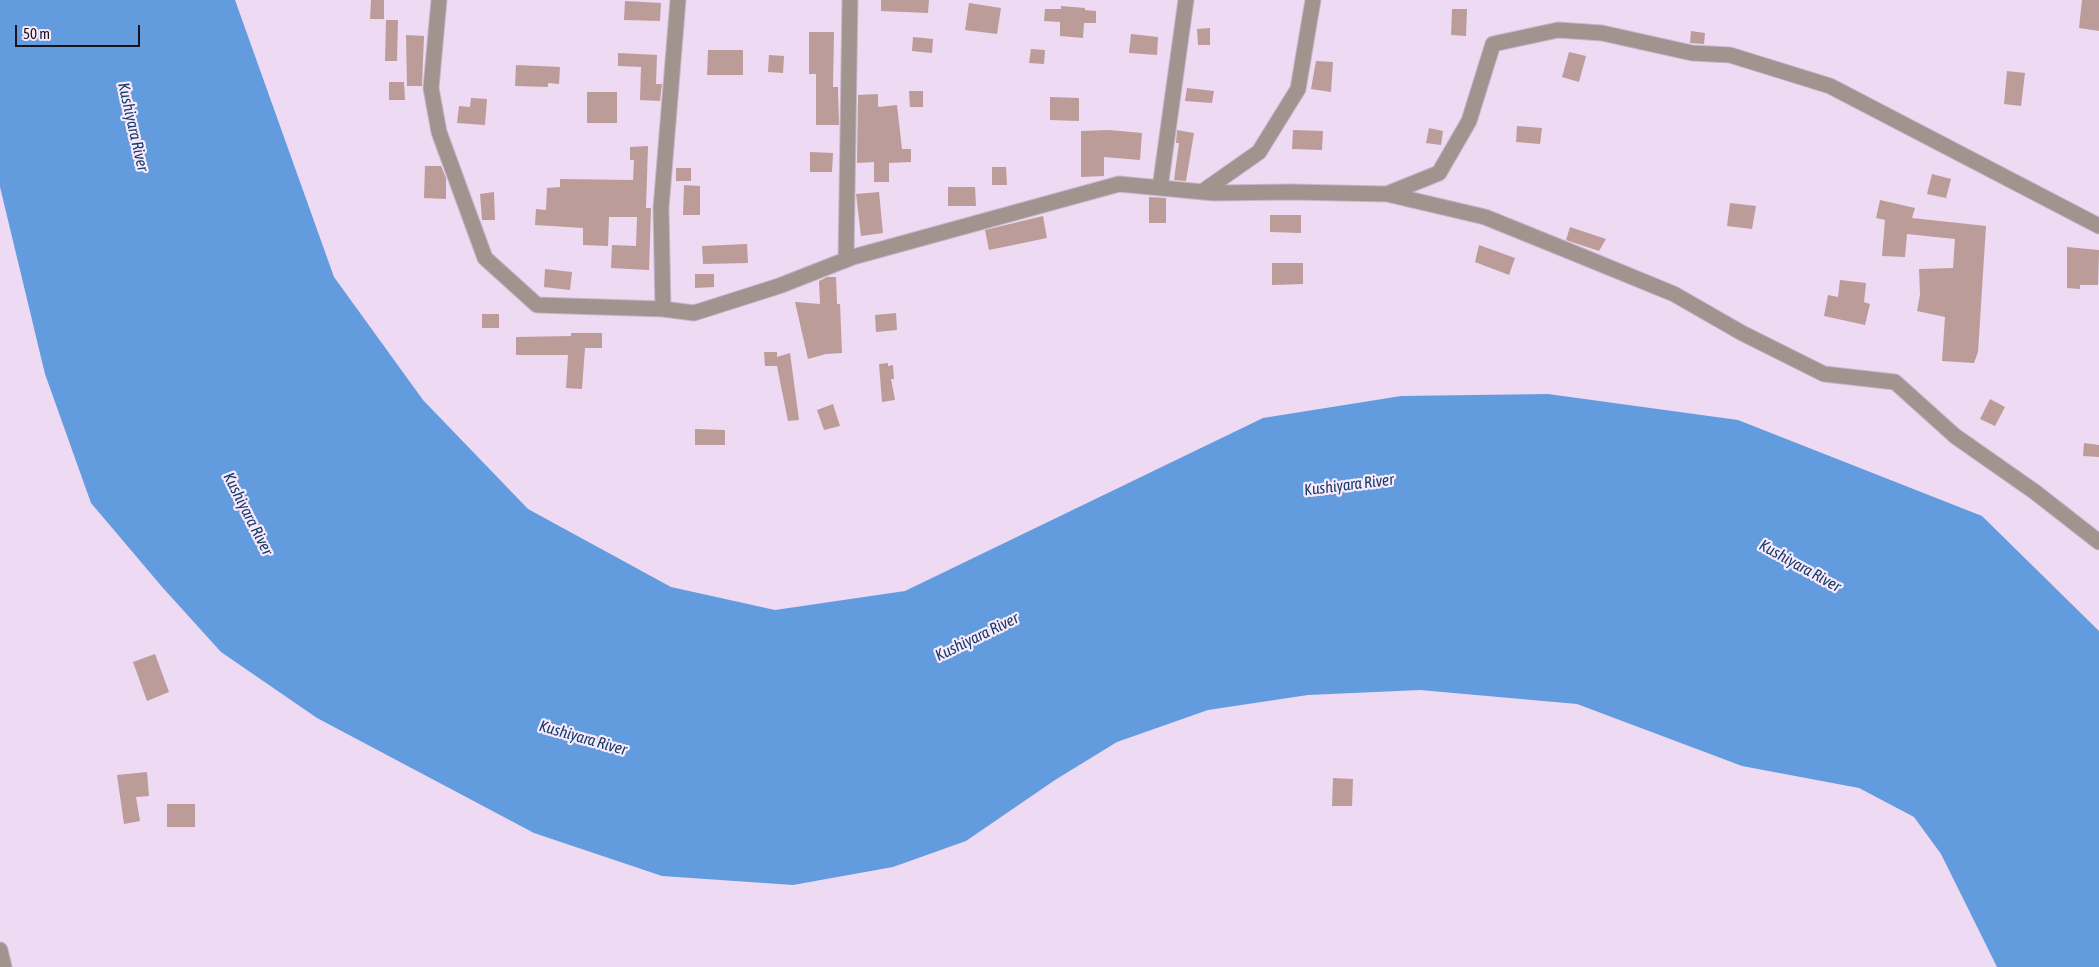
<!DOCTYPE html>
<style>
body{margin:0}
#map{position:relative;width:2099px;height:967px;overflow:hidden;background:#eedaf3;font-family:"Asap Condensed",sans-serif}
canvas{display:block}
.scale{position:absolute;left:15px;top:25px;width:125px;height:22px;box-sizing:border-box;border:2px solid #19131b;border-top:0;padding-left:6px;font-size:15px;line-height:18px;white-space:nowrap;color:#19131b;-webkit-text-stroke:4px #f9e9fd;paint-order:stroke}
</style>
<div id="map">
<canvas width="2099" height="967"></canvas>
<div class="scale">50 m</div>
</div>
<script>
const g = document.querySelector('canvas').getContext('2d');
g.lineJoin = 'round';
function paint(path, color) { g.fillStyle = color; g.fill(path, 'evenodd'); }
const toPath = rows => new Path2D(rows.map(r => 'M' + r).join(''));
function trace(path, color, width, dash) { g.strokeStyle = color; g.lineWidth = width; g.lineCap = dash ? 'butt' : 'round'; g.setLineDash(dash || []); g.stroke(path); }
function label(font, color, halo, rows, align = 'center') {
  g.font = font + ' "Asap Condensed",sans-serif'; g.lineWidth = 4.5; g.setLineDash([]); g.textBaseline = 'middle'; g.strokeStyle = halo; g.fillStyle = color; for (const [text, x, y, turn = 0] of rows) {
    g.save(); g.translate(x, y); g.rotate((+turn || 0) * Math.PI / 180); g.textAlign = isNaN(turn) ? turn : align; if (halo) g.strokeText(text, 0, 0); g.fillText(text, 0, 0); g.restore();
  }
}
const water = toPath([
 [0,0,235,0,334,277,423,400,528,509,671,587,775,610,905,591,1263,418,1401,396,1548,394,1738,420,1982,516,2099,631,2099,967,1997,967,1941,854,1914,817,1859,788,1742,766,1577,704,1420,690,1308,695,1208,710,1117,742,1055,780,966,841,893,867,793,885,662,876,534,833,317,718,221,652,163,588,91,503,45,374,0,187]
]);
const building = toPath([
 [371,0,384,0,384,19,370,19],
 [881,0,929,0,928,13,881,11],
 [2082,0,2099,0,2099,31,2079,28],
 [625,1,661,3,660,21,624,20],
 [969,3,1001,8,997,34,965,30],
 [1061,6,1085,8,1085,10,1096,11,1096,23,1084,23,1083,38,1060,36,1060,22,1044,21,1045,9,1061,9],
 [1452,9,1467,9,1466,36,1451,35],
 [386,20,398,20,397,61,385,61],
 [1210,28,1210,45,1198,45,1197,29],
 [1691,31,1705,33,1704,44,1690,43],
 [809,32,834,32,833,87,838,87,839,125,816,125,816,74,809,74],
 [1131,34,1158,37,1157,55,1129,53],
 [406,35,424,36,422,86,407,86],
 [913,37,933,39,932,53,912,51],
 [1031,49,1045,50,1044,64,1029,63],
 [708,50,743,50,743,75,707,75],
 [1569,52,1586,56,1579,82,1562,77],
 [618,53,657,55,656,84,662,84,660,101,640,100,641,67,618,66],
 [769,55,784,56,783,73,768,72],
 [1316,61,1333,62,1331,92,1311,89],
 [516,65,560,67,559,84,548,83,548,87,515,86],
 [2007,71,2025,73,2021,106,2004,104],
 [389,82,404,82,405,100,389,100],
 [1187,88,1214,91,1212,103,1185,101],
 [909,91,923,91,923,107,910,107],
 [587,92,617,92,617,123,587,123],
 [878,94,878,107,897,105,902,149,911,149,911,162,889,163,889,182,874,182,874,162,857,163,858,95],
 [1050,97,1079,98,1079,121,1050,120],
 [471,98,487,99,485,125,457,123,459,106,470,107],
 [1517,126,1542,128,1540,144,1516,142],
 [1429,128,1443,131,1441,145,1426,143],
 [1109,130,1142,133,1140,160,1104,157,1104,176,1081,177,1081,131],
 [1177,130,1194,133,1186,181,1174,180,1179,143,1176,143],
 [1293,130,1323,131,1322,150,1292,149],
 [648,146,646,208,651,208,649,270,611,268,612,245,636,246,637,217,609,217,608,246,583,245,583,228,535,225,536,209,546,210,547,188,560,187,560,179,633,180,634,160,630,160,630,147],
 [810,152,833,153,832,172,810,172],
 [425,166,441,166,446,178,446,199,424,198],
 [992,167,1006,167,1007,185,992,185],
 [676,168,691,168,691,181,676,181],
 [1932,174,1951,179,1946,198,1927,194],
 [684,185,700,186,700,215,683,215],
 [948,187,975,187,976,206,948,206],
 [494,192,495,220,482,220,480,194],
 [879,192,883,233,861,236,856,194],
 [1149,197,1166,198,1166,223,1149,223],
 [1880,200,1915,208,1912,218,1986,226,1978,352,1974,363,1942,361,1945,317,1917,311,1920,295,1919,269,1953,268,1955,239,1907,234,1905,257,1882,256,1885,220,1876,218],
 [1730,203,1756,206,1752,229,1727,226],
 [1270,215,1301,215,1301,233,1270,232],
 [1043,216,1047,238,989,250,985,230],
 [1570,227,1606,239,1599,251,1566,240],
 [747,244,748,263,703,264,702,246],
 [1479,245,1515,258,1509,275,1475,262],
 [2067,247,2099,250,2098,285,2080,285,2080,289,2067,288],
 [1272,263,1303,263,1303,284,1272,285],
 [545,269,572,272,570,290,544,287],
 [695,274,714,274,714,287,695,288],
 [827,277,836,277,837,304,840,304,842,353,826,354,808,359,795,302,820,304,819,281],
 [1840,280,1866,283,1864,302,1870,304,1865,325,1824,316,1828,295,1838,297],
 [896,313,897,330,876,332,875,315],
 [482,314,499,314,499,328,482,328],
 [571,333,602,333,602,348,585,348,582,389,566,388,568,355,516,355,516,337,571,336],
 [764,352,777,352,777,357,790,353,799,420,788,421,777,366,765,366],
 [888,363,888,366,893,365,894,379,891,379,895,400,882,402,879,364],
 [1990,399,2005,407,1995,426,1980,419],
 [833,404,840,426,824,430,817,410],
 [695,429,725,430,725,445,695,445],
 [2084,443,2099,445,2099,457,2083,456],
 [155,654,169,692,147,701,133,662],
 [147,772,149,796,136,797,140,821,124,824,117,775],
 [1333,778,1353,779,1352,806,1332,806],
 [167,804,195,804,195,827,167,827]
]);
const minor = toPath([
 [439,0,431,88,439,132,485,258,537,305,663,309,694,313,779,286,853,257,1119,184,1214,193,1291,192,1387,194,1439,173,1469,121,1493,44,1558,30,1602,33,1692,53,1730,55,1830,86,2099,226],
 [1160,188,1186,0],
 [1202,192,1259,152,1298,89,1313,0],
 [1387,194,1485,217,1569,251,1674,294,1742,333,1824,374,1895,382,1955,436,2035,492,2099,542],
 [846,260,850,0],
 [663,309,661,208,678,0],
 [0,950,4,967]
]);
const waterNames = [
 ["Kushiyara River",133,127,77],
 ["Kushiyara River",1349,485,-7],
 ["Kushiyara River",248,514,63],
 ["Kushiyara River",1800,566,29],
 ["Kushiyara River",977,637,-26],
 ["Kushiyara River",583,738,16]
];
paint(water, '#639cde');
paint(building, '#bc9c98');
trace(minor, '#c8b6cc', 17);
trace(minor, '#a1948f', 15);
label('italic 16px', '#133c67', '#f9e9fd', waterNames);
</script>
